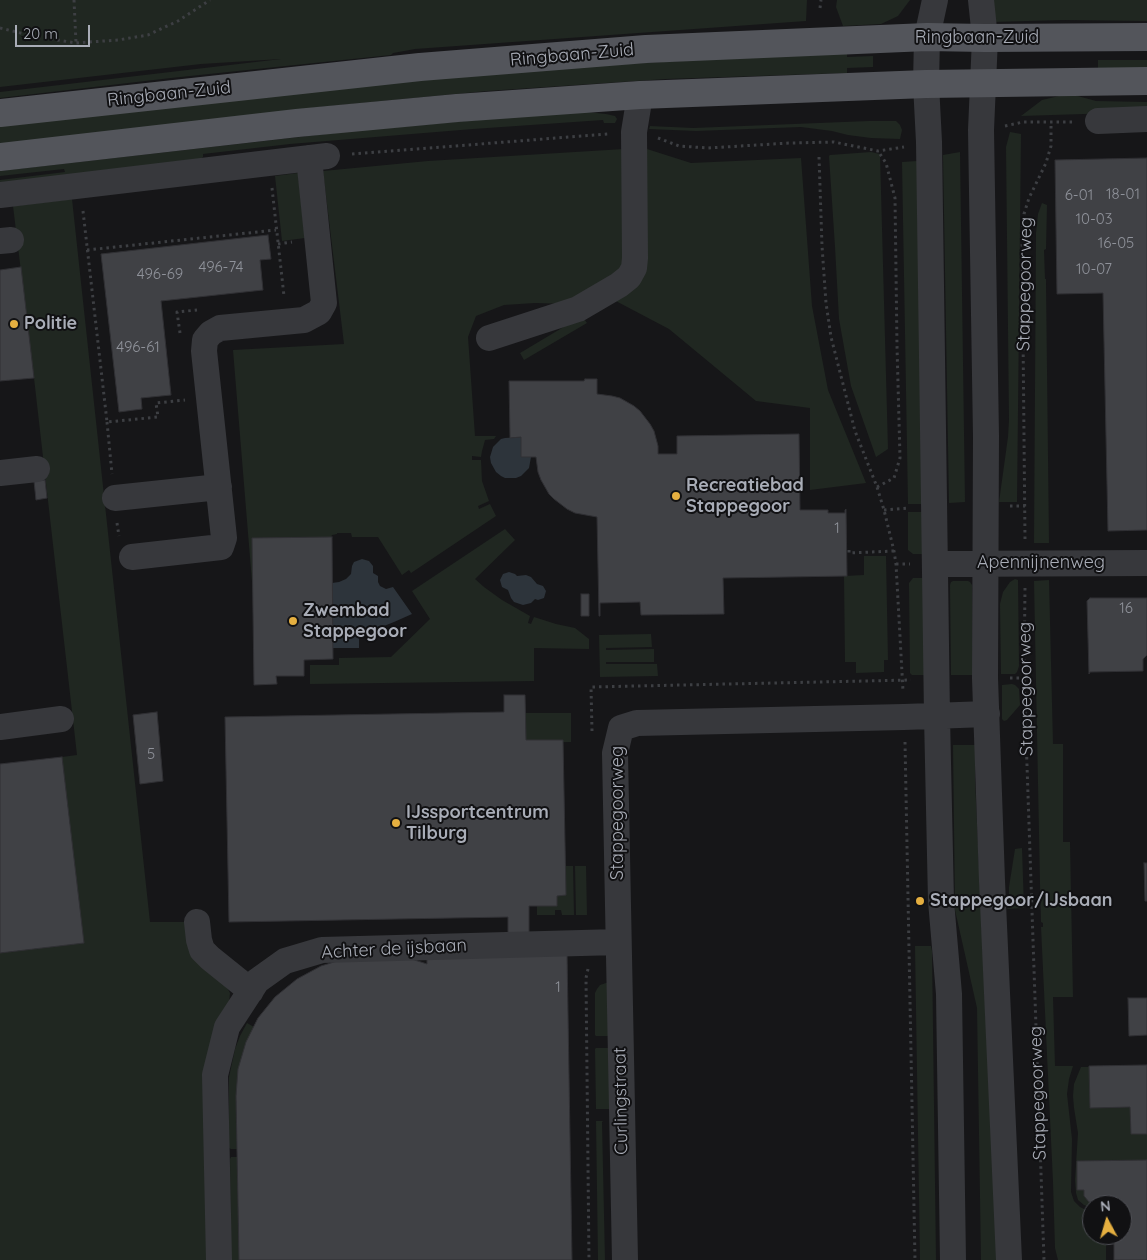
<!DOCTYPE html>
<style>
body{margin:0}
#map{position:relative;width:1147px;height:1260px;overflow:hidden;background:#161618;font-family:Quicksand,sans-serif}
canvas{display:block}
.north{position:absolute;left:1082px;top:1195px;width:50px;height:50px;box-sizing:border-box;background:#111113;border:1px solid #4e4f55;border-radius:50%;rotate:354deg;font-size:14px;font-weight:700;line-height:20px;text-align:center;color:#a9adb7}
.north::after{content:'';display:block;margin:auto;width:18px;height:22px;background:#e5af40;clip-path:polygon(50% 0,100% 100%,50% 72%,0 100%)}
.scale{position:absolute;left:15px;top:25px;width:75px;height:22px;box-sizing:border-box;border:2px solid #a9adb7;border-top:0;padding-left:6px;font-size:15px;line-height:18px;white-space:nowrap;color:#a9adb7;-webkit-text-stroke:4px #111113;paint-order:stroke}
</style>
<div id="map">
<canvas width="1147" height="1260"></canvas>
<div class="north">N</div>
<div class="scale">20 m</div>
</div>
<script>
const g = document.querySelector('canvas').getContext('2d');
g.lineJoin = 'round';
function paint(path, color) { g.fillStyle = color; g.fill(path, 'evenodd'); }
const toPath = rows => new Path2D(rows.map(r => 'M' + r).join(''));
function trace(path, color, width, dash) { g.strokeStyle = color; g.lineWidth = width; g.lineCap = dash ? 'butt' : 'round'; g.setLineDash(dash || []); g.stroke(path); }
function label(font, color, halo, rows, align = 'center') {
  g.font = font + ' Quicksand,sans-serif'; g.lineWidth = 4; g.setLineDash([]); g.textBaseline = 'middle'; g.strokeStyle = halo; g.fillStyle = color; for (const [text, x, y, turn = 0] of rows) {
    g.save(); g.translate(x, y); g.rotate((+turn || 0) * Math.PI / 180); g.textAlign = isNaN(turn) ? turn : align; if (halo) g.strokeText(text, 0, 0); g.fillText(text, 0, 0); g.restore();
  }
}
const green = toPath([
 [0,0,807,0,806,21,415,49,393,53,391,55,171,78,0,98,0,92,281,59,201,64,0,87],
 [837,0,910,0,898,16,881,24,843,26,836,7],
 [991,0,1147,0,1147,21,1064,20,992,22],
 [847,52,847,57,873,56,873,67,847,68,847,73,666,79,487,91,320,107,0,144,0,125,331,87,571,67],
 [1098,60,1147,60,1147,68,1098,68],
 [1074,95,1096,101,1147,102,1147,112,1021,116,1042,100,1059,96],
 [587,112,606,114,615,116,617,119,615,123,604,123,603,120,473,129,290,144,203,154,203,157,194,164,0,186,0,180,65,172,64,169,0,176,0,171,352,131,534,115],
 [869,121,896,121,900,125,902,130,900,139,871,138,848,135,832,131,801,127,696,131,649,129,650,126,693,128],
 [1010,132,1021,134,1017,502,999,502,1008,437,1009,420,1006,147],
 [624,149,624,264,614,274,570,304,535,303,504,305,476,316,468,337,475,436,496,436,494,439,485,440,482,451,481,457,472,456,472,460,481,460,482,481,489,501,478,506,479,509,490,504,496,516,411,573,409,570,402,575,378,537,352,537,351,533,337,533,337,534,332,535,331,537,253,538,253,594,233,350,344,344,323,171,428,161],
 [647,149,691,163,801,158,812,306,828,390,866,483,810,490,810,408,756,401,669,329,612,299,643,275],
 [871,152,880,154,888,449,876,457,851,386,839,319,835,247,829,156,830,155],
 [960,152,965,502,949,503,943,155],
 [917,161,922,504,908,504,902,162],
 [298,173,305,238,282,241,275,176],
 [72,199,150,922,192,922,230,993,206,1260,0,1260,0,953,83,942,62,757,77,755,34,378,13,206],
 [1042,203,1047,205,1046,249,1044,250,1045,279,1046,279,1046,283,1049,543,1034,543,1036,233,1038,214],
 [582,316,587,323,524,360,520,353],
 [908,512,922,512,923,554,913,554,908,550],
 [505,529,515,540,475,579,484,587,502,600,530,616,528,623,531,624,534,617,556,624,575,628,589,639,589,649,534,648,534,681,310,684,310,665,339,665,339,658,391,657,430,619,412,591],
 [864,556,886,556,888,660,884,660,884,672,856,673,856,662,845,662,844,576,864,575],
 [913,578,923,578,925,675,912,675,910,673,909,586,909,583],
 [1015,579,1018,580,1019,666,1017,672,1015,674,1001,674,1000,604,1003,592,1010,582],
 [1049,580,1053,744,1063,744,1063,842,1070,842,1073,997,1053,997,1055,1066,1073,1066,1069,1079,1067,1094,1072,1139,1071,1192,1074,1201,1080,1207,1092,1213,1092,1235,1106,1235,1106,1260,1058,1260,1055,1248,1053,1182,1041,927,1043,927,1043,923,1041,922,1040,884,1034,581],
 [953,581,968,581,970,582,972,585,973,675,951,675,950,585,951,582],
 [651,634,652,647,606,648,606,650,654,649,654,662,606,662,606,664,657,664,658,676,600,677,599,635],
 [1012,684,1015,685,1019,689,1020,705,1007,720,1004,721,1002,719,1002,685],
 [525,713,571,713,571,742,526,743],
 [953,745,975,745,975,780,997,1260,981,1260,977,1008,955,910],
 [1022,848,1024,908,1007,909,1009,907,1009,887,1015,849],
 [556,866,573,866,574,915,562,915,561,910,555,910,555,915,537,915,537,906,557,906],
 [575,866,586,866,587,915,576,915],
 [915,946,931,946,932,951,936,1260,920,1260],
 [609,982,610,1036,596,1036,595,1035,595,993,597,989,600,985],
 [247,1023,254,1027,236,1096,237,1149,231,1149,229,1148,229,1077,235,1049,240,1036],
 [596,1048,610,1048,611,1109,596,1109,595,1049],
 [1081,1067,1089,1067,1090,1108,1130,1107,1131,1134,1147,1134,1147,1160,1077,1161,1077,1190,1084,1190,1084,1196,1089,1202,1114,1201,1114,1205,1092,1205,1092,1208,1084,1205,1078,1200,1076,1193,1075,1180,1078,1133,1074,1108,1073,1096,1074,1084],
 [596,1121,603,1121,602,1122,605,1260,598,1260],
 [231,1157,237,1157,239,1260,231,1260,230,1159]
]);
const water = toPath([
 [521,437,521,457,531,457,529,468,521,476,516,478,505,478,501,476,496,472,491,463,490,457,493,447,501,439,505,438],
 [362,559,369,561,373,566,373,573,378,576,378,582,380,586,386,589,393,587,412,614,394,622,384,626,363,629,363,632,359,633,359,648,333,648,332,583,339,582,346,579,351,574,352,566,354,562],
 [509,572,515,574,517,576,526,575,531,577,537,584,543,586,546,591,544,598,538,600,535,599,531,603,523,605,514,602,511,598,508,590,502,587,500,580,503,574]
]);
const building = toPath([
 [1147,158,1147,530,1108,531,1103,293,1057,294,1055,160,1147,158],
 [268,235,271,259,260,260,263,290,161,301,171,395,141,398,142,409,119,412,101,254,268,235],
 [21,267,34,378,0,381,0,270,21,267],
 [585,379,597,379,597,394,612,396,620,398,634,406,640,411,650,424,654,431,658,446,658,454,677,454,677,436,799,434,800,510,828,510,828,513,845,513,845,510,846,509,847,576,723,578,724,614,641,615,640,602,600,603,600,616,599,616,597,517,575,513,567,509,554,499,549,494,541,480,538,472,536,457,521,457,521,437,510,438,510,436,509,381,584,381,585,379],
 [45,480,47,498,36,500,34,481,45,480],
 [332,537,333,659,304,660,304,676,276,676,277,684,254,685,252,538,332,537],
 [581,594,589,594,589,616,581,616,581,594],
 [1090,598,1147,598,1147,655,1143,659,1143,671,1090,672,1089,674,1087,601,1090,598],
 [504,695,525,695,526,740,563,740,566,895,557,896,557,906,529,906,529,933,508,933,508,917,229,922,225,717,504,712,504,695],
 [157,712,163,781,140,784,133,715,157,712],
 [62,757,84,943,0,953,0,764,62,757],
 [1144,863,1147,863,1147,901,1145,901,1144,863],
 [567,952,572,1260,239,1260,236,1096,238,1069,246,1042,258,1018,275,997,297,979,321,966,347,958,402,956,427,964,427,954,567,952],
 [1128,998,1147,998,1147,1035,1129,1036,1128,998],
 [1147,1065,1147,1134,1131,1134,1130,1107,1090,1108,1089,1066,1147,1065],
 [1147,1160,1147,1260,1114,1260,1114,1235,1122,1235,1122,1205,1114,1205,1114,1201,1089,1202,1084,1196,1084,1190,1077,1190,1077,1161,1147,1160]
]);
const path = toPath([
 [74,0,76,43],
 [820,8,821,0],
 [0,28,33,36,76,43,118,40,148,35,178,21,210,0],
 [1005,126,1023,122,1074,122],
 [658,138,679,146,708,148,790,143,834,142,878,151,904,147],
 [352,154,608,134],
 [819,157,822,246,826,303,831,337,855,431,877,487,884,510,894,551,896,564,903,691],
 [272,188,284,296],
 [83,211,107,422,158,417,156,403,185,400],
 [278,244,292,242],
 [87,250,276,230],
 [180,333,177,312,197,310],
 [107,422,112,474],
 [877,487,894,478,900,458,897,346,895,198,886,163,878,151],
 [1010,506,1025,506],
 [884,510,908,508],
 [117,523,119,536],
 [1025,539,1022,231,1024,214,1029,198,1046,163,1051,146,1051,122],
 [849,550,849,553,894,551],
 [896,564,910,564],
 [1025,588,1024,678,1044,1260],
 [1010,678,1024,678],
 [592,731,591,687,911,680],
 [905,742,915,1260],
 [588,969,586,978,589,1260]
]);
const minor = toPath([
 [935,0,927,37,926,84,929,142,937,716,941,901,949,994,953,1260],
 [981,0,985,38,981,130,986,436,985,678,992,881,1009,1260],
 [1098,121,1147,119],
 [0,195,327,156],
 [0,241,11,240],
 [489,338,578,309,619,285,629,277,634,268,635,258,634,132,640,95],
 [0,473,37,469],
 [115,498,219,487],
 [132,557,221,547,224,538,204,351,205,340,211,333,220,328,304,320,319,312,324,303,309,158],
 [936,564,1147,563],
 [0,727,61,719],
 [197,922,199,940,202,950,210,958,251,991],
 [219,1260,215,1075,227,1027,257,981,285,961,322,950,618,942],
 [625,1260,615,753,621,728,637,723,904,717,987,714]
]);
const major = toPath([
 [0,113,420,67,646,49,927,37,985,38,1147,37],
 [0,157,297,123,457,108,640,95,926,84,1147,81]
]);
const markers = [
 [14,324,5,"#e5af40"],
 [676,496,5,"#e5af40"],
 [293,621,5,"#e5af40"],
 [396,823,5,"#e5af40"],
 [920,901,5,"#e5af40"]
];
const numberNames = [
 ["18-01",1123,194],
 ["6-01",1079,195],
 ["10-03",1094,219],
 ["16-05",1116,243],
 ["496-74",221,267],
 ["10-07",1094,269],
 ["496-69",160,274],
 ["496-61",138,347],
 ["1",837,528],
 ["16",1126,608],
 ["5",151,754],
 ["1",558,987]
];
const streetNames = [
 ["Ringbaan-Zuid",977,38],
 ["Ringbaan-Zuid",572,55,-5],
 ["Ringbaan-Zuid",169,94,-6],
 ["Stappegoorweg",1025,284,-89],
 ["Apennijnenweg",1041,563],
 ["Stappegoorweg",1026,689,-91],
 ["Stappegoorweg",618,813,-90],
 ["Achter de ijsbaan",394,949,-3],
 ["Stappegoorweg",1038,1093,-92],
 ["Curlingstraat",621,1101,-91]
];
const poiNames = [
 ["Politie",24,324],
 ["Recreatiebad",686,486],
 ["Stappegoor",686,507],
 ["Zwembad",303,611],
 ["Stappegoor",303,632],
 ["IJssportcentrum",406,813],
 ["Tilburg",406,834],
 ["Stappegoor/IJsbaan",930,901]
];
paint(green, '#202721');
paint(water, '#2d343b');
paint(building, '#404145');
trace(building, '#303034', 1);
trace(path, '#3d3f43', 3, [2.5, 4]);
trace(minor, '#37383c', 26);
trace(major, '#53555b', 28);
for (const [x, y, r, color] of markers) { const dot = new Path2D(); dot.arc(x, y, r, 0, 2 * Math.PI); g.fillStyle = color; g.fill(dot); trace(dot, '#111113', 2); }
label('15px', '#8f929a', null, numberNames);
label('18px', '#a9adb7', '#111113', streetNames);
label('bold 18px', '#a9adb7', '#111113', poiNames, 'left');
</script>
